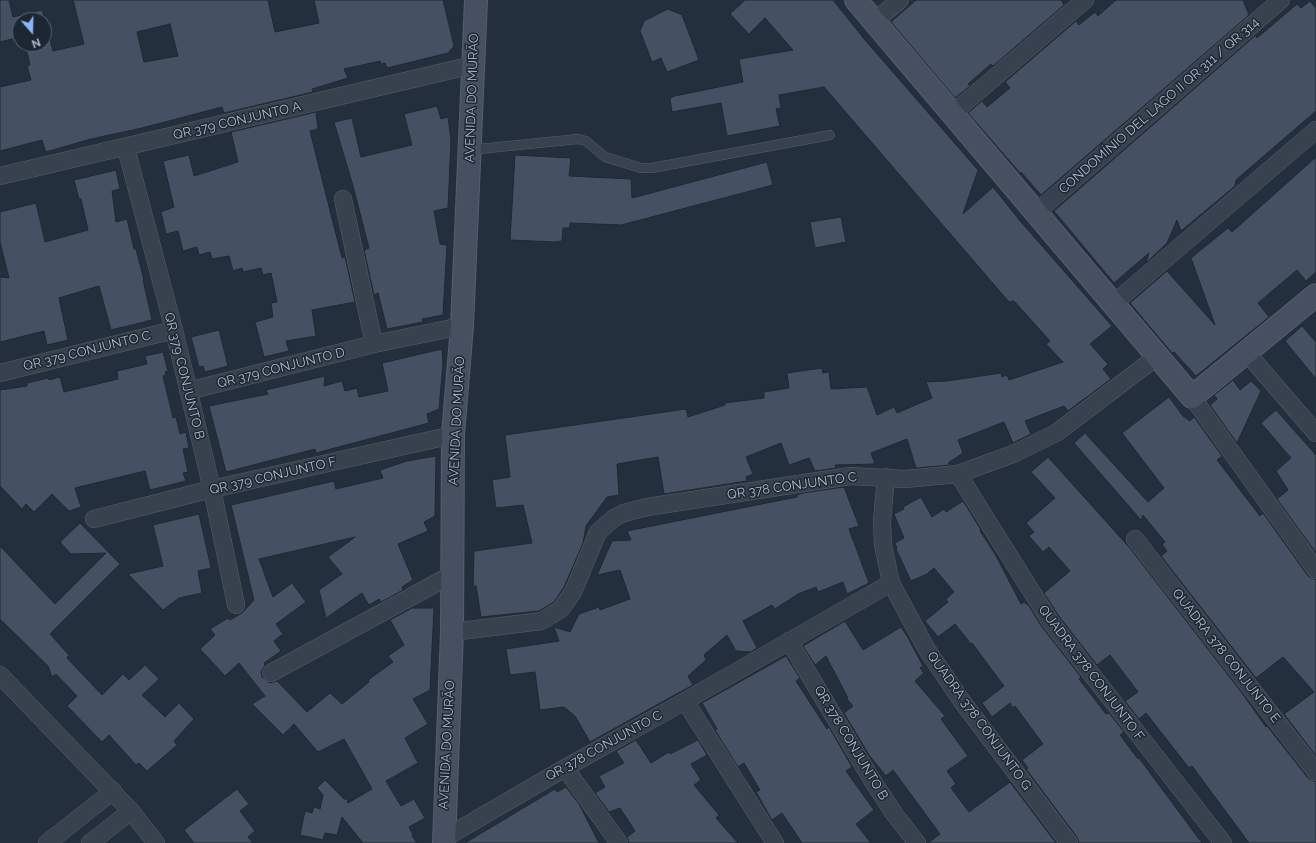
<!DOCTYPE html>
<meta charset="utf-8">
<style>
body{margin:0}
#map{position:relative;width:1316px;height:843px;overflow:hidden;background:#242f3e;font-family:Raleway,sans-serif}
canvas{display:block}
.north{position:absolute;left:12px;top:12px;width:40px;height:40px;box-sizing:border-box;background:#1d2633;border:1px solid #59626f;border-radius:50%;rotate:160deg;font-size:11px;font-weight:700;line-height:16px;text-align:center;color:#b4bcc9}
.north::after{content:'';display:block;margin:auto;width:14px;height:18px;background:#8ab4f8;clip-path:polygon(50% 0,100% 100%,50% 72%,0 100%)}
</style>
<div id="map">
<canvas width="1316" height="843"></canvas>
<div class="north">N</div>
</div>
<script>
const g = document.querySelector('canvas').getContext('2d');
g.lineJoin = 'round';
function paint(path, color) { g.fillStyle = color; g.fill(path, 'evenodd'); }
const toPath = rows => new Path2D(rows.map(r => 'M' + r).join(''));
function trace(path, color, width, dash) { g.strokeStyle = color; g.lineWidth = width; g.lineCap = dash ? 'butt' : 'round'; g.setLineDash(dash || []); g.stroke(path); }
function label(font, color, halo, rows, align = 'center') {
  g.font = font + ' Raleway,sans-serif'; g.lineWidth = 3; g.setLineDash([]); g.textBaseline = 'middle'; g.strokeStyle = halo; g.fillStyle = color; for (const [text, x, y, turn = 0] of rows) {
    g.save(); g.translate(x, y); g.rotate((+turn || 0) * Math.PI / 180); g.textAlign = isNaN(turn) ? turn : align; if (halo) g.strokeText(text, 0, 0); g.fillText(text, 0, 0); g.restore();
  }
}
const building = toPath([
 [0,0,9,0,13,17,42,10,53,51,84,44,73,0,268,0,275,32,319,23,314,0,443,0,454,46,448,53,387,68,385,63,381,64,380,61,344,69,348,78,312,89,313,92,224,113,222,107,142,128,91,139,46,152,42,140,0,151,0,87,31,80,27,66,30,65,25,44,44,44,44,20,20,20,20,37,0,42,0,0],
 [170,24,178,56,144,62,137,32,170,24],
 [745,0,833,0,865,40,978,170,963,214,993,187,1021,222,1112,326,1090,344,1108,364,1103,369,1111,379,1068,411,1064,406,1025,421,1031,434,1013,443,1004,422,958,440,963,453,948,463,950,465,916,468,907,439,871,453,875,464,835,465,836,468,815,471,809,458,789,465,781,443,746,457,753,474,746,477,747,481,664,494,658,457,617,464,619,495,607,497,586,526,583,543,564,587,554,602,539,611,481,617,476,586,473,586,474,551,532,543,523,505,496,508,492,480,510,477,505,435,686,409,688,417,725,405,725,403,764,398,764,392,789,388,787,373,822,368,823,373,829,372,831,389,867,387,877,415,894,407,897,413,932,398,926,382,947,381,1001,373,1002,377,1007,375,1009,380,1063,362,1046,344,1050,341,1014,301,1009,302,824,87,779,95,781,108,776,109,780,126,727,136,721,103,672,112,670,98,675,96,743,82,739,59,793,50,765,18,749,34,730,14,745,0],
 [916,0,1061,0,1064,5,993,66,991,64,968,84,970,86,955,98,891,22,916,0],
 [1116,0,1243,0,1249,15,1041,195,1021,172,1020,173,968,113,982,101,987,107,1010,88,1005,82,1076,21,1079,25,1095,12,1098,16,1116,0],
 [1310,1,1316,8,1316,111,1236,180,1235,186,1181,231,1177,220,1167,243,1146,263,1149,253,1114,283,1054,211,1256,35,1257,38,1297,4,1301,8,1310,1],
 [668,9,682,15,699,60,667,72,661,58,652,62,640,31,644,21,668,9],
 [437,106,441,119,448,117,451,140,448,208,434,211,440,244,447,245,443,315,422,319,423,322,387,329,378,293,374,295,364,250,369,248,353,186,334,122,352,118,361,157,412,145,404,114,437,106],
 [316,112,318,129,310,131,342,258,345,257,355,302,312,310,316,336,286,341,289,351,264,357,255,322,273,317,271,303,277,302,271,273,263,275,261,268,243,272,242,268,233,271,229,256,212,259,210,252,199,255,197,247,183,251,178,231,166,234,161,212,174,207,163,161,189,155,194,176,238,162,231,132,316,112],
 [515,155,571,158,569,176,631,179,632,198,767,162,773,185,621,225,570,223,570,228,563,228,562,241,555,242,510,240,515,155],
 [1316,157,1316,272,1306,281,1297,270,1258,303,1269,317,1196,376,1174,352,1172,353,1130,303,1167,271,1215,325,1191,258,1228,228,1232,232,1316,157],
 [116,170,120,189,112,191,116,222,127,219,134,249,136,249,144,280,143,280,152,320,111,330,99,286,59,298,68,340,47,345,44,331,0,342,0,277,9,278,0,242,0,212,36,203,45,242,88,230,81,199,79,199,74,180,116,170],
 [841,217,846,242,815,248,810,222,841,217],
 [1302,326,1316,342,1316,379,1285,341,1302,326],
 [219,330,228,366,205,372,203,366,199,367,191,337,219,330],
 [442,349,443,364,439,409,427,414,429,423,316,453,315,449,226,472,209,406,268,394,266,390,325,376,324,386,342,381,345,391,357,388,359,397,388,391,382,363,442,349],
 [163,352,168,371,165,372,166,375,163,376,173,418,176,417,180,434,186,432,189,448,183,449,188,472,183,473,186,481,150,490,145,471,75,488,81,507,69,511,52,494,34,512,26,504,22,509,0,486,0,390,27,386,27,383,48,378,49,380,60,377,64,392,118,379,117,371,147,364,145,356,163,352],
 [1233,380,1240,390,1251,381,1261,391,1237,443,1210,405,1217,399,1214,395,1233,380],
 [1169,397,1183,416,1190,421,1194,417,1222,456,1217,460,1260,516,1263,513,1308,576,1316,580,1316,756,1284,714,1314,692,1283,657,1256,678,1161,556,1167,551,1162,544,1165,542,1143,515,1141,520,1074,443,1085,433,1148,502,1164,488,1122,433,1169,397],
 [1276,410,1316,455,1316,553,1277,499,1288,490,1276,471,1291,458,1261,423,1276,410],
 [436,456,435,516,424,522,428,531,398,544,413,580,402,587,403,590,381,602,379,599,369,605,362,593,326,618,319,590,342,574,328,557,355,537,259,559,273,597,292,583,306,602,276,624,283,634,274,641,281,651,264,663,265,665,261,672,262,677,270,683,277,681,307,712,330,693,342,704,369,682,368,680,393,662,388,656,404,645,390,620,412,608,434,608,430,690,413,699,428,724,405,738,418,763,386,781,401,806,414,799,425,818,409,827,413,835,412,836,417,843,363,843,342,817,337,835,325,833,323,840,300,835,305,811,312,813,314,807,320,809,323,795,317,788,325,780,344,799,347,799,348,803,372,789,344,739,318,752,294,724,283,735,252,704,265,696,239,663,225,676,200,649,215,635,210,629,228,618,230,620,242,613,254,600,231,505,334,481,336,489,383,478,380,470,407,461,436,456],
 [1048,457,1129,547,1242,693,1266,727,1267,726,1308,778,1316,782,1316,843,1249,843,1192,766,1189,768,1146,713,1139,719,1125,701,1138,692,1110,655,1097,665,1058,615,1044,593,1070,571,1049,547,1043,552,1029,536,1034,532,1026,523,1055,498,1031,472,1048,457],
 [844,487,859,526,849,529,869,583,847,594,843,582,818,592,816,587,798,594,775,609,772,605,743,621,757,648,751,652,736,651,727,635,704,655,706,660,688,676,693,685,680,692,590,742,575,716,564,707,540,710,535,672,510,675,506,649,559,641,554,627,570,632,579,614,599,607,600,610,630,599,620,570,597,575,612,541,631,540,627,531,797,497,797,495,803,493,844,487],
 [921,497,932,517,944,509,946,512,963,501,981,530,980,531,995,554,1021,604,1024,602,1029,606,1042,627,1081,677,1079,679,1106,714,1109,713,1124,732,1120,735,1138,759,1139,758,1202,843,1079,843,1077,837,1026,769,1028,768,1022,760,1043,744,1015,706,1013,708,1010,703,992,717,982,703,1004,686,972,643,971,644,955,624,938,637,925,621,948,602,946,599,954,592,934,568,927,574,911,581,896,549,897,548,895,543,904,538,894,514,904,509,903,507,921,497],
 [199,514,211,568,198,571,202,593,179,598,163,610,128,574,163,566,153,525,199,514],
 [80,523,120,564,50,634,69,655,67,658,102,695,123,674,129,680,145,665,159,679,142,695,165,717,179,703,194,719,174,741,177,745,147,771,139,763,136,765,109,735,102,742,67,706,77,696,56,674,52,677,48,666,0,619,0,546,55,604,106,553,71,554,60,542,80,523],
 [845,621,863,650,901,627,907,636,923,666,920,668,924,673,915,681,945,716,941,719,968,756,947,771,956,784,951,788,969,812,1010,782,1056,843,928,843,940,834,893,770,886,776,869,755,844,713,853,706,847,699,848,698,826,656,815,665,803,646,845,621],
 [786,656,800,678,796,681,827,729,829,727,852,767,846,771,874,810,856,824,871,843,802,843,782,813,772,820,756,792,760,790,744,763,738,767,715,730,717,729,702,703,786,656],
 [636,740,651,763,669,752,670,754,698,740,707,755,691,764,701,780,694,785,719,815,716,818,738,843,629,843,627,837,635,831,620,808,609,812,595,793,605,787,599,776,624,763,616,751,636,740],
 [566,787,579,804,599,843,465,843,555,789,557,792,566,787],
 [237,789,249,804,240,811,255,831,248,837,253,843,194,843,184,830,237,789]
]);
const lane = toPath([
 [469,150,578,139,586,141,605,157,641,168,652,168,830,135]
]);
const street = toPath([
 [875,21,900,0],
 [953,113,1085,0],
 [126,148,174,330,212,489,236,605],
 [0,176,473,65],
 [343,199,374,344],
 [1037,212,1281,0],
 [1113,304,1316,130],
 [1247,353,1316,433],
 [0,373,174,330],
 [188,391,374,344,462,326],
 [1192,397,1316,570],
 [958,474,1050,621,1223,843],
 [886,477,882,521,883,545,891,583,926,648,961,700,1069,843],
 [94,519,212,489,453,435],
 [1135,539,1316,772],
 [452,632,542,621,561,609,573,592,598,532,614,518,624,513,647,507,850,476,905,479,958,474,1013,454,1056,433,1158,356],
 [789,641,872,780,895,815,917,843],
 [271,673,453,574],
 [0,675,131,811,156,843],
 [685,701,775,843],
 [565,768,619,843],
 [443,839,565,768,685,701,891,583],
 [47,843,113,791],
 [90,843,131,811]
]);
const secondary = toPath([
 [856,0,1192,397,1316,295],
 [444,843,452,632,453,435,462,326,476,0]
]);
const streetNames = [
 ["AVENIDA DO MURÃO",472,98,-88],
 ["CONDOMÍNIO DEL LAGO II QR 311 / QR 314",1159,106,-41],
 ["QR 379 CONJUNTO A",237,121,-13],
 ["QR 379 CONJUNTO C",87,351,-14],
 ["QR 379 CONJUNTO D",281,368,-14],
 ["QR 379 CONJUNTO B",184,376,76],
 ["AVENIDA DO MURÃO",457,421,-87],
 ["QR 379 CONJUNTO F",273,476,-13],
 ["QR 378 CONJUNTO C",792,486,-8],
 ["QUADRA 378 CONJUNTO E",1226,656,52],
 ["QUADRA 378 CONJUNTO F",1091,673,53],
 ["QUADRA 378 CONJUNTO G",979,721,54],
 ["QR 378 CONJUNTO B",851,743,59],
 ["AVENIDA DO MURÃO",447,745,-87],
 ["QR 378 CONJUNTO C",604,746,-29]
];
paint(building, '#455162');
trace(building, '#1f2835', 1);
trace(lane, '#565f6c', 10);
trace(street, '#565f6c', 18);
trace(secondary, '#565f6c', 24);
trace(lane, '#38414e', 9);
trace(street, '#38414e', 17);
trace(secondary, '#465061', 22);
label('13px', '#b4bcc9', '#1d2633', streetNames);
</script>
